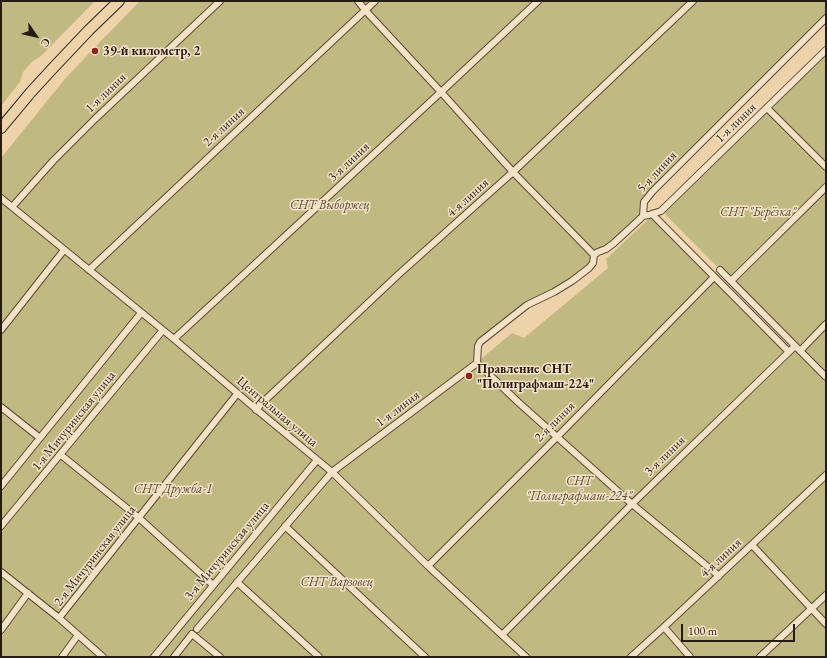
<!DOCTYPE html>
<meta charset="utf-8">
<style>
body{margin:0}
#map{position:relative;width:827px;height:658px;overflow:hidden;background:#eed2a9;font-family:"EB Garamond",serif}
canvas{display:block}
.frame{position:absolute;inset:0;border:2px solid #271c12;pointer-events:none}
.north{position:absolute;left:16px;top:16px;width:40px;height:40px;-webkit-text-stroke:3px #f4e2c7;paint-order:stroke;rotate:124deg;font-size:11px;font-weight:700;line-height:16px;text-align:center;color:#271c12}
.north::after{content:'';display:block;margin:auto;width:14px;height:18px;background:#271c12;clip-path:polygon(50% 0,100% 100%,50% 72%,0 100%)}
.scale{position:absolute;left:681px;top:624px;width:114px;height:18px;box-sizing:border-box;border:2px solid #271c12;border-top:0;padding-left:5px;font-size:12px;line-height:14px;white-space:nowrap;color:#271c12;-webkit-text-stroke:3px #f4e2c7;paint-order:stroke}
</style>
<div id="map">
<canvas width="827" height="658"></canvas>
<div class="frame"></div>
<div class="north">С</div>
<div class="scale">100 m</div>
</div>
<script>
const g = document.querySelector('canvas').getContext('2d');
g.lineJoin = 'round';
function paint(path, color) { g.fillStyle = color; g.fill(path, 'evenodd'); }
const toPath = rows => new Path2D(rows.map(r => 'M' + r).join(''));
function trace(path, color, width, dash) { g.strokeStyle = color; g.lineWidth = width; g.lineCap = dash ? 'butt' : 'round'; g.setLineDash(dash || []); g.stroke(path); }
function label(font, color, halo, rows, align = 'center') {
  g.font = font + ' "EB Garamond",serif'; g.lineWidth = 3; g.setLineDash([]); g.textBaseline = 'middle'; g.strokeStyle = halo; g.fillStyle = color; for (const [text, x, y, turn = 0] of rows) {
    g.save(); g.translate(x, y); g.rotate((+turn || 0) * Math.PI / 180); g.textAlign = isNaN(turn) ? turn : align; if (halo) g.strokeText(text, 0, 0); g.fillText(text, 0, 0); g.restore();
  }
}
const green = toPath([
 [1,1,95,1,41,56,33,61,23,72,20,82,1,106],
 [140,1,826,1,826,18,644,202,641,218,598,252,591,265,529,306,480,342,476,363,512,333,524,338,608,268,606,259,653,215,788,352,796,346,663,212,826,50,826,657,1,657,1,158,64,80,96,46]
]);
const minor = toPath([
 [358,1,365,10,441,92,513,172,594,255],
 [767,108,826,167],
 [1,198,174,339,257,410,332,472,428,566,502,635,526,657],
 [12,207,53,161,95,119,220,1],
 [652,214,789,352],
 [643,216,649,215,661,211,826,50],
 [89,270,375,1],
 [720,270,826,377],
 [731,281,826,187],
 [1,330,64,250],
 [174,339,441,92,538,1],
 [800,351,826,324],
 [477,363,478,346,480,342,527,305,554,292,572,281,589,268,593,263,594,255,598,252,606,249,614,243,641,218,643,216,644,202,652,192,826,18],
 [477,363,518,402,632,504,719,576],
 [1,407,40,438],
 [256,410,261,404,399,274,513,172,693,1],
 [61,455,139,518,213,585],
 [1,486,141,313],
 [1,526,163,330],
 [285,526,425,657],
 [752,545,826,624],
 [428,566,557,437,714,277],
 [1,572,59,618,103,657],
 [237,582,319,657],
 [59,618,237,394],
 [664,627,690,657],
 [197,629,332,472,477,363],
 [1,630,28,593],
 [502,635,632,504,795,346],
 [62,657,78,635],
 [154,657,317,460],
 [174,657,192,634,220,657],
 [631,657,664,627,826,475],
 [760,657,826,595]
]);
const primary = toPath([
 [1,128,31,92,54,67,89,30,119,1]
]);
const markers = [
 [95,51,4,"#8f2418"],
 [469,376,4,"#8f2418"]
];
const poiNames = [
 ["39-й километр, 2",103,51],
 ["Правление СНТ",477,369],
 ["\"Полиграфмаш-224\"",477,384]
];
const streetNames = [
 ["1-я линия",106,93,-44],
 ["1-я линия",736,123,-44],
 ["2-я линия",224,127,-43],
 ["3-я линия",349,162,-43],
 ["5-я линия",657,172,-47],
 ["4-я линия",468,198,-42],
 ["1-я линия",398,409,-37],
 ["Центральная улица",277,412,40],
 ["1-я Мичуринская улица",74,421,-51],
 ["2-я линия",555,422,-45],
 ["3-я линия",665,456,-44],
 ["3-я Мичуринская улица",227,551,-50],
 ["2-я Мичуринская улица",95,556,-52],
 ["4-я линия",721,558,-43]
];
const parkNames = [
 ["СНТ Выборжец",330,205],
 ["СНТ \"Берёзка\"",758,212],
 ["СНТ",579,481],
 ["\"Полиграфмаш-224\"",579,496],
 ["СНТ Дружба-1",173,489],
 ["СНТ Варзовец",337,582]
];
paint(green, '#c1b982');
trace(minor, '#594a38', 8);
trace(primary, '#271c12', 12);
trace(minor, '#f4e2c7', 6);
trace(primary, '#eed2a9', 10);
for (const [x, y, r, color] of markers) { const dot = new Path2D(); dot.arc(x, y, r, 0, 2 * Math.PI); g.fillStyle = color; g.fill(dot); trace(dot, '#f4e2c7', 1.5); }
label('bold 13px', '#271c12', '#f4e2c7', poiNames, 'left');
label('13px', '#271c12', '#f4e2c7', streetNames);
label('italic 13px', '#554b34', '#f4e2c7', parkNames);
</script>
